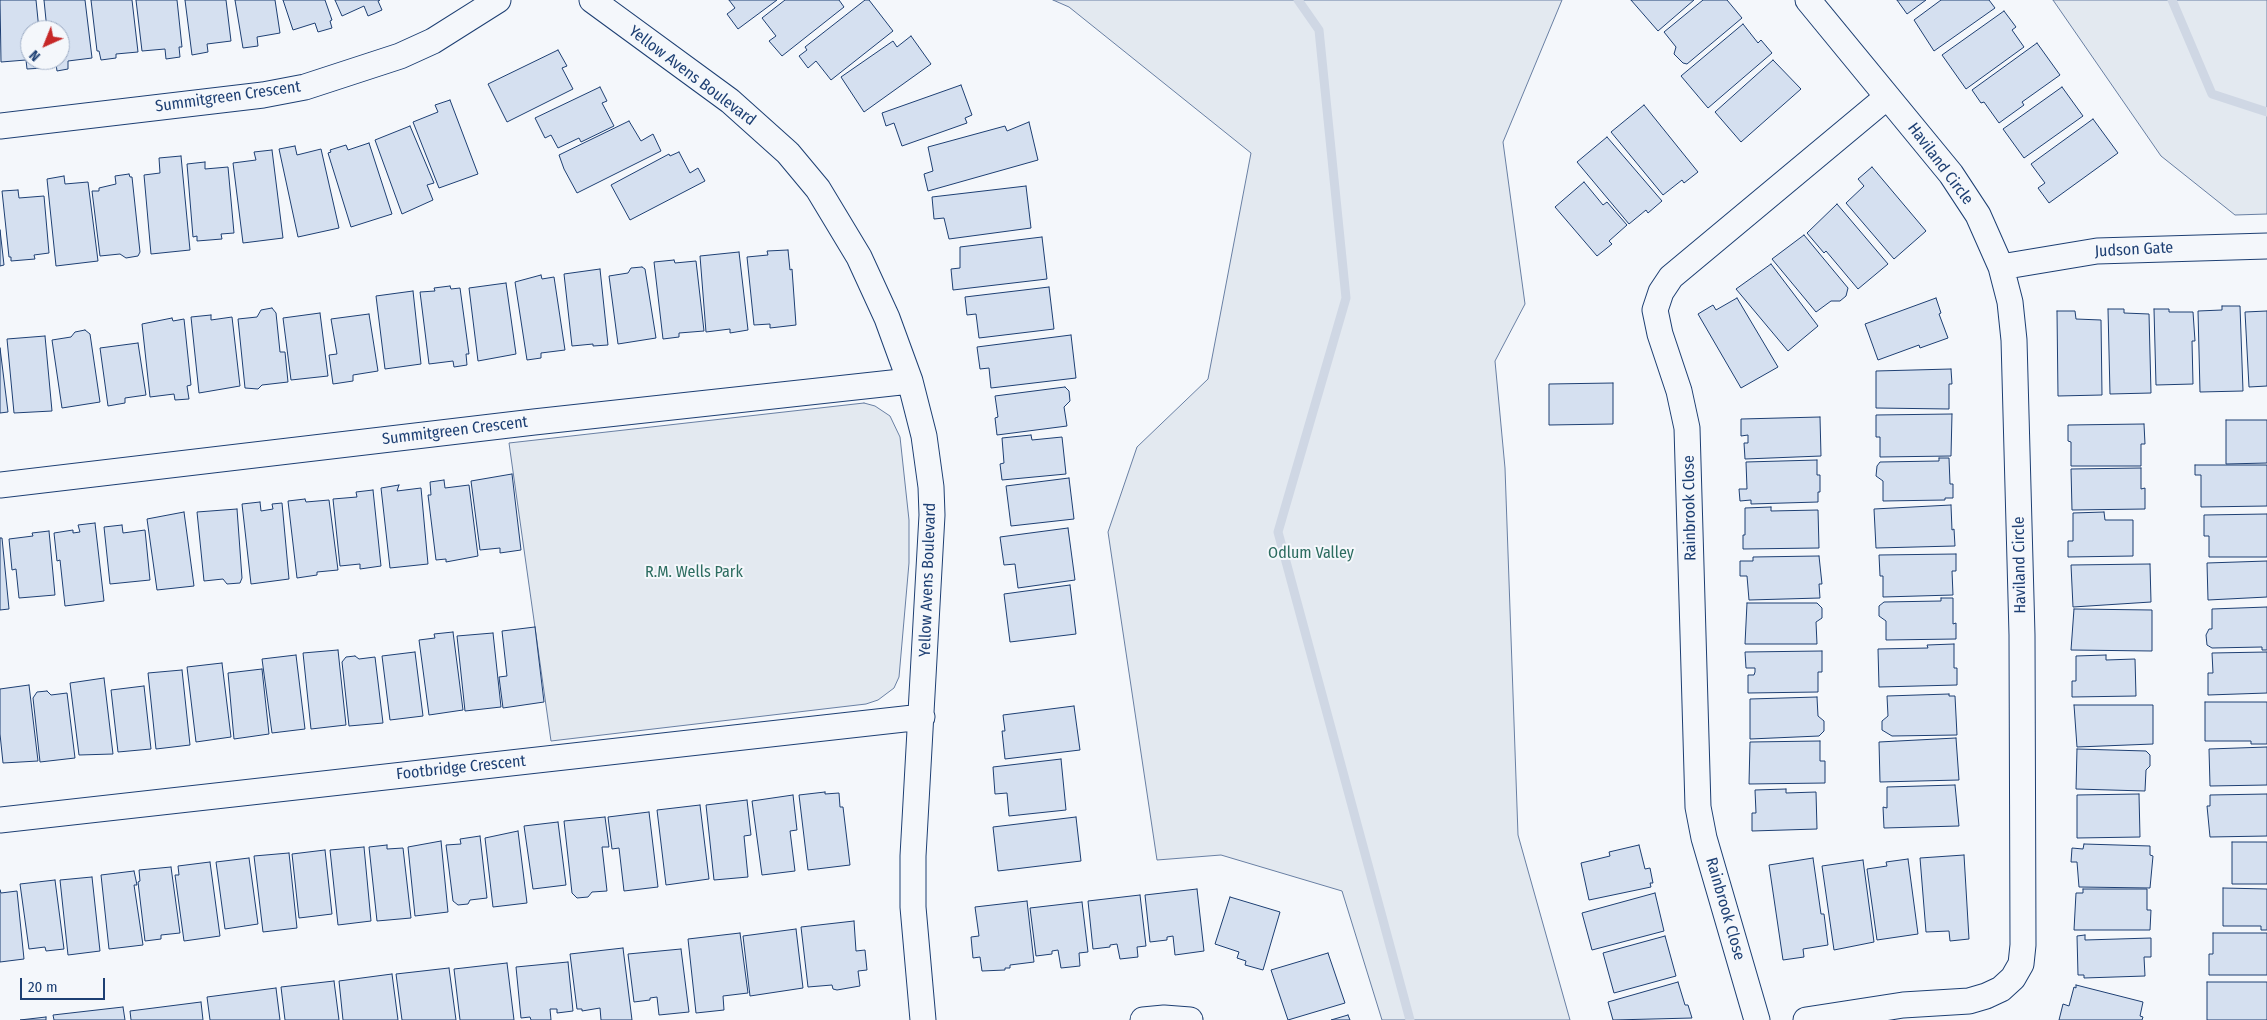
<!DOCTYPE html>
<style>
body{margin:0}
#map{position:relative;width:2267px;height:1020px;overflow:hidden;background:#f4f7fb;font-family:"Fira Sans Condensed",sans-serif}
canvas{display:block}
.north{position:absolute;left:20px;top:20px;width:50px;height:50px;box-sizing:border-box;background:#f4f7fb;border:1px solid #9eadc5;border-radius:50%;rotate:224deg;font-size:14px;font-weight:700;line-height:20px;text-align:center;color:#1d3f73}
.north::after{content:'';display:block;margin:auto;width:18px;height:22px;background:#c62828;clip-path:polygon(50% 0,100% 100%,50% 72%,0 100%)}
.scale{position:absolute;left:20px;top:978px;width:85px;height:22px;box-sizing:border-box;border:2px solid #1d3f73;border-top:0;padding-left:6px;font-size:15px;line-height:18px;white-space:nowrap;color:#1d3f73;-webkit-text-stroke:4px #f4f7fb;paint-order:stroke}
</style>
<div id="map">
<canvas width="2267" height="1020"></canvas>
<div class="north">N</div>
<div class="scale">20 m</div>
</div>
<script>
const g = document.querySelector('canvas').getContext('2d');
g.lineJoin = 'round';
function paint(path, color) { g.fillStyle = color; g.fill(path, 'evenodd'); }
const toPath = rows => new Path2D(rows.map(r => 'M' + r).join(''));
function trace(path, color, width, dash) { g.strokeStyle = color; g.lineWidth = width; g.lineCap = dash ? 'butt' : 'round'; g.setLineDash(dash || []); g.stroke(path); }
function label(font, color, halo, rows, align = 'center') {
  g.font = font + ' "Fira Sans Condensed",sans-serif'; g.lineWidth = 4; g.setLineDash([]); g.textBaseline = 'middle'; g.strokeStyle = halo; g.fillStyle = color; for (const [text, x, y, turn = 0] of rows) {
    g.save(); g.translate(x, y); g.rotate((+turn || 0) * Math.PI / 180); g.textAlign = isNaN(turn) ? turn : align; if (halo) g.strokeText(text, 0, 0); g.fillText(text, 0, 0); g.restore();
  }
}
const green = toPath([
 [1053,0,1562,0,1503,142,1525,304,1495,361,1505,468,1518,835,1570,1020,1382,1020,1342,891,1221,855,1157,860,1108,532,1137,447,1208,379,1251,153,1069,7,1053,0],
 [2053,0,2267,0,2267,214,2235,215,2161,156,2053,0],
 [864,403,875,406,890,416,900,437,909,520,909,563,899,677,894,688,878,700,866,704,551,741,509,443,864,403]
]);
const stream = toPath([
 [1298,0,1319,30,1346,298,1278,532,1410,1020],
 [2172,0,2212,94,2267,112]
]);
const building = toPath([
 [0,0,36,0,39,30,30,30,30,60,42,60,43,68,27,69,26,60,1,62,0,0],
 [44,0,85,0,92,58,68,61,68,69,57,71,56,64,53,65,51,60,60,60,60,30,47,30,44,0],
 [91,0,132,0,138,52,116,54,116,58,101,60,99,51,97,51,91,0],
 [136,0,177,0,182,47,179,47,180,57,166,59,165,49,142,51,136,0],
 [185,0,226,0,231,41,207,44,208,52,192,55,185,0],
 [235,0,275,0,280,33,257,37,258,46,243,48,235,0],
 [283,0,325,0,332,20,330,21,332,28,318,32,315,23,293,30,283,0],
 [335,0,380,0,378,1,382,10,368,16,364,6,342,16,335,0],
 [729,0,777,0,738,29,727,14,735,8,729,0],
 [785,0,839,0,844,7,782,56,769,41,776,36,762,18,785,0],
 [865,0,869,0,893,31,831,80,816,61,808,68,799,56,807,50,805,47,865,0],
 [1631,0,1694,0,1658,31,1631,0],
 [1703,0,1727,0,1742,18,1687,64,1683,63,1674,54,1676,47,1664,32,1703,0],
 [1897,0,1926,0,1907,14,1897,0],
 [1941,0,1989,0,1995,8,1934,51,1914,20,1941,0],
 [2004,11,2016,27,2012,30,2024,47,1966,89,1942,55,2004,11],
 [1743,24,1758,43,1761,40,1772,53,1708,108,1681,76,1743,24],
 [911,36,931,64,864,112,841,77,893,41,897,47,911,36],
 [2037,43,2060,75,2022,102,2024,105,1999,123,1984,102,1981,103,1972,90,2037,43],
 [558,50,567,66,562,68,573,89,507,122,488,84,558,50],
 [1773,60,1801,89,1741,142,1715,112,1773,60],
 [961,85,972,115,965,118,967,123,902,146,894,123,886,126,882,113,961,85],
 [600,87,607,101,602,103,614,126,581,142,579,138,558,148,551,135,545,138,535,118,600,87],
 [2062,87,2083,116,2024,158,2003,129,2062,87],
 [450,100,478,174,439,188,413,122,438,112,435,105,450,100],
 [1644,105,1698,172,1684,183,1682,180,1663,195,1611,132,1644,105],
 [2093,119,2118,153,2049,203,2038,188,2045,183,2031,164,2093,119],
 [629,121,641,141,653,134,661,151,577,193,564,169,559,155,629,121],
 [1029,122,1038,160,928,191,924,174,933,171,928,147,1005,126,1007,131,1029,122],
 [410,126,434,183,427,185,433,200,402,214,375,140,410,126],
 [1607,137,1662,201,1648,213,1646,210,1629,224,1577,162,1607,137],
 [369,143,392,214,351,227,328,153,331,152,330,150,346,145,348,150,369,143],
 [295,146,297,155,321,149,339,228,298,237,279,149,295,146],
 [272,150,283,238,243,243,233,163,256,160,254,152,272,150],
 [679,152,690,173,698,168,705,181,630,220,611,185,669,154,670,156,679,152],
 [181,156,190,250,151,254,144,175,160,173,159,158,181,156],
 [205,162,205,169,228,167,234,233,221,234,222,239,197,241,197,236,193,237,187,164,205,162],
 [1872,167,1926,231,1894,259,1846,203,1864,186,1858,179,1872,167],
 [129,174,130,177,132,177,140,252,138,256,126,258,120,254,100,256,92,191,99,191,99,188,116,184,115,176,129,174],
 [64,176,65,184,88,182,98,261,56,266,47,179,64,176],
 [1584,182,1603,205,1607,202,1627,225,1609,241,1612,244,1597,256,1555,207,1584,182],
 [1026,186,1031,228,949,239,944,218,934,219,932,197,1026,186],
 [18,190,19,198,44,196,49,253,34,255,35,259,11,261,11,257,9,257,2,191,18,190],
 [1837,204,1888,264,1858,289,1826,251,1824,253,1807,233,1837,204],
 [0,230,4,265,0,266,0,230],
 [1804,235,1848,288,1846,296,1840,301,1831,301,1816,312,1772,259,1804,235],
 [1042,237,1047,279,953,290,951,269,960,268,960,247,1042,237],
 [788,250,790,270,792,269,796,325,770,328,770,324,754,325,747,257,768,255,767,251,788,250],
 [739,252,748,330,730,333,730,329,706,332,700,256,739,252],
 [674,260,675,263,696,261,704,331,679,333,679,337,663,339,654,262,674,260],
 [1771,264,1818,326,1788,351,1736,289,1771,264],
 [642,267,645,269,656,338,618,344,609,276,628,273,631,268,642,267],
 [600,269,608,345,593,346,593,344,572,346,564,274,600,269],
 [541,275,542,279,554,277,565,350,541,353,541,358,527,360,515,282,541,275],
 [506,283,516,354,478,361,469,288,506,283],
 [450,286,451,289,460,288,469,354,466,354,467,365,454,367,453,361,429,364,420,292,435,291,434,288,450,286],
 [1049,287,1054,329,979,338,976,314,967,315,965,297,1049,287],
 [413,291,421,364,385,369,376,296,413,291],
 [1737,298,1778,367,1741,388,1698,314,1713,305,1716,310,1737,298],
 [1936,298,1941,313,1939,314,1948,338,1920,348,1919,345,1878,360,1865,324,1936,298],
 [2222,306,2240,306,2243,391,2200,392,2198,311,2222,310,2222,306],
 [272,308,276,313,280,352,285,352,288,382,262,385,258,389,245,388,238,319,257,317,261,310,272,308],
 [2108,309,2124,309,2124,313,2149,314,2151,393,2110,394,2108,309],
 [2154,309,2169,309,2169,312,2193,312,2195,341,2192,341,2193,384,2156,385,2154,309],
 [2057,311,2075,311,2076,319,2101,320,2102,395,2058,396,2057,311],
 [2267,311,2267,386,2249,387,2245,312,2267,311],
 [320,313,328,376,291,380,283,318,320,313],
 [369,314,378,371,353,375,353,381,333,384,329,355,337,354,331,319,369,314],
 [211,315,211,320,232,317,240,386,199,393,191,317,211,315],
 [172,318,173,321,184,319,191,385,187,386,189,399,175,400,174,394,150,397,142,324,172,318],
 [85,330,90,334,100,402,62,408,52,340,71,337,75,332,85,330],
 [1071,335,1076,378,991,388,989,368,980,369,977,347,1071,335],
 [45,336,52,411,14,413,7,339,45,336],
 [138,343,146,395,125,398,125,403,108,406,100,348,138,343],
 [0,348,8,412,0,413,0,348],
 [1951,369,1952,384,1949,384,1949,409,1876,408,1876,371,1951,369],
 [1613,383,1613,424,1549,425,1549,384,1613,383],
 [1065,387,1069,391,1070,401,1064,407,1067,426,997,435,995,418,998,417,995,396,1065,387],
 [1952,414,1951,456,1880,457,1880,437,1876,437,1876,415,1952,414],
 [1820,417,1821,456,1745,459,1744,443,1748,443,1748,435,1741,436,1741,419,1820,417],
 [2226,420,2267,420,2267,463,2226,464,2226,420],
 [2144,424,2145,444,2141,444,2141,466,2071,466,2071,442,2068,441,2068,425,2144,424],
 [1031,435,1032,440,1062,437,1066,474,1002,480,1000,464,1004,463,1002,438,1031,435],
 [1939,458,1949,458,1950,484,1953,484,1953,498,1945,498,1945,500,1883,501,1883,481,1876,476,1877,466,1880,462,1939,461,1939,458],
 [1817,460,1817,475,1820,475,1820,492,1818,492,1818,502,1751,504,1751,500,1740,501,1739,489,1747,489,1746,462,1817,460],
 [2195,465,2267,465,2267,506,2201,507,2201,475,2195,475,2195,465],
 [2141,468,2141,489,2145,488,2145,509,2072,510,2071,469,2141,468],
 [512,474,521,550,500,553,500,548,480,550,471,481,512,474],
 [1069,478,1074,519,1011,526,1006,486,1069,478],
 [444,480,445,488,469,485,478,556,446,562,446,559,436,560,428,495,431,495,430,482,444,480],
 [399,485,397,491,421,488,428,564,390,568,381,488,399,485],
 [373,490,381,566,360,569,360,564,340,566,333,499,357,497,356,492,373,490],
 [305,499,306,502,329,500,338,570,317,572,317,575,297,578,288,501,305,499],
 [260,502,261,511,273,509,272,504,282,503,289,579,251,584,242,504,260,502],
 [1951,505,1952,530,1954,529,1955,546,1876,548,1874,509,1951,505],
 [1771,507,1771,511,1818,510,1819,548,1743,549,1743,535,1745,535,1745,508,1771,507],
 [237,509,242,578,240,583,227,584,223,579,204,581,197,512,237,509],
 [184,512,194,586,157,590,147,519,184,512],
 [2104,512,2105,520,2133,520,2133,556,2068,557,2068,541,2073,541,2073,513,2104,512],
 [2267,514,2267,557,2209,557,2209,536,2204,536,2204,515,2267,514],
 [95,523,104,601,65,606,60,560,57,561,54,533,73,530,73,533,80,532,78,525,95,523],
 [122,525,123,533,145,530,150,580,110,584,104,527,122,525],
 [1068,528,1075,580,1018,588,1015,564,1004,565,1000,537,1068,528],
 [49,531,55,595,19,598,16,569,12,570,9,539,33,536,32,533,49,531],
 [0,538,2,538,9,609,0,610,0,538],
 [1956,554,1956,571,1952,571,1953,595,1883,597,1883,576,1880,576,1879,555,1956,554],
 [1819,556,1822,584,1819,584,1820,598,1749,600,1747,576,1740,576,1740,561,1753,561,1753,557,1819,556],
 [2267,561,2267,597,2208,600,2207,563,2267,561],
 [2150,564,2151,602,2073,607,2071,565,2150,564],
 [1070,585,1076,634,1010,642,1004,594,1070,585],
 [1941,598,1953,598,1953,624,1956,623,1956,639,1886,640,1886,621,1879,616,1879,606,1884,602,1941,601,1941,598],
 [1747,603,1817,603,1822,608,1822,618,1816,622,1817,644,1745,644,1747,603],
 [2267,607,2267,650,2262,650,2262,647,2212,648,2207,645,2206,635,2209,629,2212,629,2212,609,2267,607],
 [2074,609,2152,610,2152,651,2071,650,2074,609],
 [535,627,544,702,503,708,499,677,507,676,502,631,535,627],
 [453,632,463,710,429,715,419,640,435,638,434,634,453,632],
 [493,633,501,707,465,711,457,636,493,633],
 [1954,644,1954,668,1957,668,1957,685,1879,687,1878,649,1928,648,1927,645,1954,644],
 [338,650,346,725,311,729,303,653,338,650],
 [1822,651,1822,672,1818,672,1818,692,1748,693,1748,675,1754,675,1755,672,1755,668,1746,668,1745,652,1822,651],
 [415,652,423,716,390,720,382,656,415,652],
 [2267,652,2267,693,2208,695,2208,673,2213,673,2212,653,2267,652],
 [296,655,305,729,272,733,262,659,296,655],
 [2106,655,2106,660,2135,659,2136,696,2072,697,2072,681,2076,681,2076,656,2106,655],
 [355,656,359,659,375,657,383,723,349,726,342,662,346,657,355,656],
 [222,663,231,737,196,742,187,667,222,663],
 [262,669,269,734,234,739,228,673,262,669],
 [182,670,190,745,156,749,148,673,182,670],
 [104,678,113,754,79,755,70,683,104,678],
 [29,685,38,761,3,763,0,734,0,689,29,685],
 [144,686,151,749,118,752,111,690,144,686],
 [47,691,51,695,67,693,75,758,40,762,33,698,37,692,47,691],
 [1949,694,1949,696,1955,696,1957,735,1892,736,1882,730,1882,721,1888,716,1887,696,1949,694],
 [1817,697,1818,716,1824,721,1824,731,1819,736,1750,739,1750,699,1817,697],
 [2205,702,2267,702,2267,744,2251,744,2251,741,2205,741,2205,702],
 [2074,705,2153,705,2153,744,2077,747,2074,705],
 [1074,706,1080,750,1005,759,1002,731,1005,731,1003,715,1074,706],
 [1956,738,1959,780,1880,782,1879,742,1956,738],
 [1820,741,1820,761,1825,761,1825,783,1749,784,1750,742,1820,741],
 [2267,747,2267,785,2210,786,2209,749,2267,747],
 [2077,749,2146,751,2150,755,2150,766,2146,770,2145,791,2076,789,2077,749],
 [1061,759,1066,810,1009,816,1007,793,995,794,993,767,1061,759],
 [1955,785,1959,826,1884,828,1883,807,1887,808,1887,787,1955,785],
 [1786,789,1786,793,1816,792,1817,829,1752,831,1752,813,1756,813,1755,790,1786,789],
 [825,792,825,794,839,793,840,807,843,807,850,865,808,870,799,795,825,792],
 [2139,794,2140,837,2077,838,2077,795,2139,794],
 [2267,794,2267,836,2210,837,2207,806,2210,806,2210,795,2267,794],
 [793,795,797,830,790,831,795,871,762,875,752,801,793,795],
 [747,800,751,835,744,836,748,877,714,880,706,805,747,800],
 [700,805,709,879,666,885,657,810,700,805],
 [649,812,658,887,624,891,619,848,612,849,608,817,649,812],
 [605,817,609,847,602,847,607,891,592,892,588,897,577,898,572,893,564,821,605,817],
 [1076,817,1081,861,998,871,993,827,1076,817],
 [558,822,566,885,533,889,524,826,558,822],
 [518,831,527,903,493,907,485,838,518,831],
 [480,836,487,898,470,900,468,904,458,905,453,901,446,845,461,844,460,839,480,836],
 [441,841,448,912,415,916,408,847,441,841],
 [2232,842,2267,842,2267,884,2232,884,2232,842],
 [2084,844,2150,846,2150,855,2153,856,2150,888,2079,887,2077,862,2071,862,2072,848,2083,849,2084,844],
 [387,845,387,849,403,848,411,918,377,921,369,847,387,845],
 [1639,845,1645,869,1650,868,1653,883,1650,883,1651,887,1589,900,1581,863,1610,856,1609,852,1639,845],
 [364,847,371,921,338,925,330,850,364,847],
 [325,850,332,914,299,918,292,854,325,850],
 [289,853,297,928,263,932,254,856,289,853],
 [1964,855,1969,939,1950,941,1949,931,1926,932,1920,858,1964,855],
 [249,858,258,924,225,929,216,862,249,858],
 [1813,858,1821,914,1824,914,1828,945,1803,949,1804,957,1783,960,1769,865,1813,858],
 [1908,859,1918,934,1877,940,1867,869,1887,866,1886,862,1908,859],
 [1863,860,1874,942,1834,950,1822,866,1863,860],
 [210,862,220,936,184,941,175,875,179,875,178,866,210,862],
 [171,867,180,933,161,935,161,939,145,941,138,882,140,881,139,870,171,867],
 [134,871,137,885,134,885,143,945,109,949,101,875,134,871],
 [92,877,100,951,68,955,60,880,92,877],
 [55,880,64,949,46,951,45,947,29,949,20,884,55,880],
 [2223,888,2267,889,2267,930,2261,930,2261,926,2223,926,2223,888],
 [1197,889,1204,951,1175,955,1173,936,1167,937,1167,940,1150,942,1145,895,1197,889],
 [2083,889,2147,889,2147,910,2151,910,2150,930,2074,930,2076,893,2083,893,2083,889],
 [0,890,1,893,17,891,24,959,0,962,0,890],
 [1655,893,1664,931,1592,950,1582,913,1655,893],
 [1140,895,1146,946,1137,947,1138,957,1120,959,1117,944,1110,945,1110,947,1093,949,1088,901,1140,895],
 [1230,897,1280,912,1263,970,1245,965,1246,961,1237,958,1239,952,1215,944,1230,897],
 [1027,901,1034,962,1010,965,1010,968,1005,968,1005,970,982,971,980,957,973,958,971,937,979,936,975,907,1027,901],
 [1082,902,1088,952,1079,953,1080,966,1061,968,1058,950,1052,951,1052,954,1036,956,1030,908,1082,902],
 [854,921,856,951,865,950,867,970,858,971,860,986,837,990,833,989,832,985,808,987,801,927,854,921],
 [796,929,803,988,750,996,743,936,796,929],
 [740,933,748,993,723,996,724,1010,696,1013,688,939,740,933],
 [2213,933,2267,933,2267,975,2209,975,2209,954,2213,954,2213,933],
 [2085,935,2085,940,2151,938,2151,957,2144,957,2145,976,2084,978,2084,975,2078,975,2077,936,2085,935],
 [1665,936,1676,976,1614,993,1603,953,1665,936],
 [623,948,632,1020,601,1020,600,1008,582,1011,582,1009,577,1009,570,954,623,948],
 [681,949,689,1012,659,1015,657,997,650,998,650,1000,634,1002,628,954,681,949],
 [1328,953,1345,1003,1288,1020,1271,970,1328,953],
 [568,962,573,1011,557,1013,557,1009,550,1009,551,1020,531,1020,530,1017,521,1018,516,967,568,962],
 [507,963,514,1020,460,1020,454,969,507,963],
 [449,968,456,1020,402,1020,396,974,449,968],
 [392,974,398,1020,343,1020,339,981,392,974],
 [334,981,339,1020,285,1020,281,987,334,981],
 [1678,982,1685,1005,1688,1005,1692,1018,1613,1020,1608,1002,1678,982],
 [2207,982,2267,982,2267,1020,2207,1020,2207,982],
 [2076,985,2143,1002,2140,1016,2143,1017,2142,1020,2059,1020,2063,1004,2069,1006,2074,987,2076,988,2076,985],
 [276,988,280,1020,210,1020,207,997,276,988],
 [201,1002,203,1020,131,1020,130,1011,201,1002],
 [123,1007,125,1020,54,1020,53,1015,123,1007],
 [1348,1015,1350,1020,1331,1020,1348,1015],
 [46,1017,46,1020,20,1020,46,1017]
]);
const street = toPath([
 [592,0,730,101,788,153,818,189,859,257,887,318,910,381,924,436,931,487,932,515,913,856,913,907,923,1020],
 [0,126,263,95,305,87,400,56,433,41,498,0],
 [2001,267,2097,251,2267,246],
 [0,485,534,422,910,381],
 [0,820,922,717],
 [1143,1020,1164,1018,1190,1020],
 [1757,1020,1704,838,1698,807,1687,428,1679,391,1660,334,1655,310,1661,292,1671,277,1887,97],
 [1806,1020,1903,1005,1969,1001,1986,996,2001,989,2013,978,2021,964,2023,945,2022,635,2014,340,2010,302,2001,267,1978,215,1951,174,1808,0]
]);
const streetNames = [
 ["Yellow Avens Boulevard",692,76,37],
 ["Summitgreen Crescent",228,97,-8],
 ["Haviland Circle",1940,164,53],
 ["Judson Gate",2134,250,-3],
 ["Summitgreen Crescent",455,431,-7],
 ["Rainbrook Close",1690,508,-91],
 ["Haviland Circle",2020,565,-91],
 ["Yellow Avens Boulevard",928,580,-88],
 ["Footbridge Crescent",461,768,-6],
 ["Rainbrook Close",1725,909,74]
];
const parkNames = [
 ["Odlum Valley",1311,554],
 ["R.M. Wells Park",694,573]
];
paint(green, '#e3e9f0');
trace(green, '#687fa3', 1);
trace(stream, '#cfd7e4', 9);
paint(building, '#d5e0f0');
trace(building, '#1d3f73', 1);
trace(street, '#1d3f73', 27);
trace(street, '#f4f7fb', 25);
label('16px', '#1d3f73', '#f4f7fb', streetNames);
label('16px', '#2c6c60', '#f4f7fb', parkNames);
</script>
